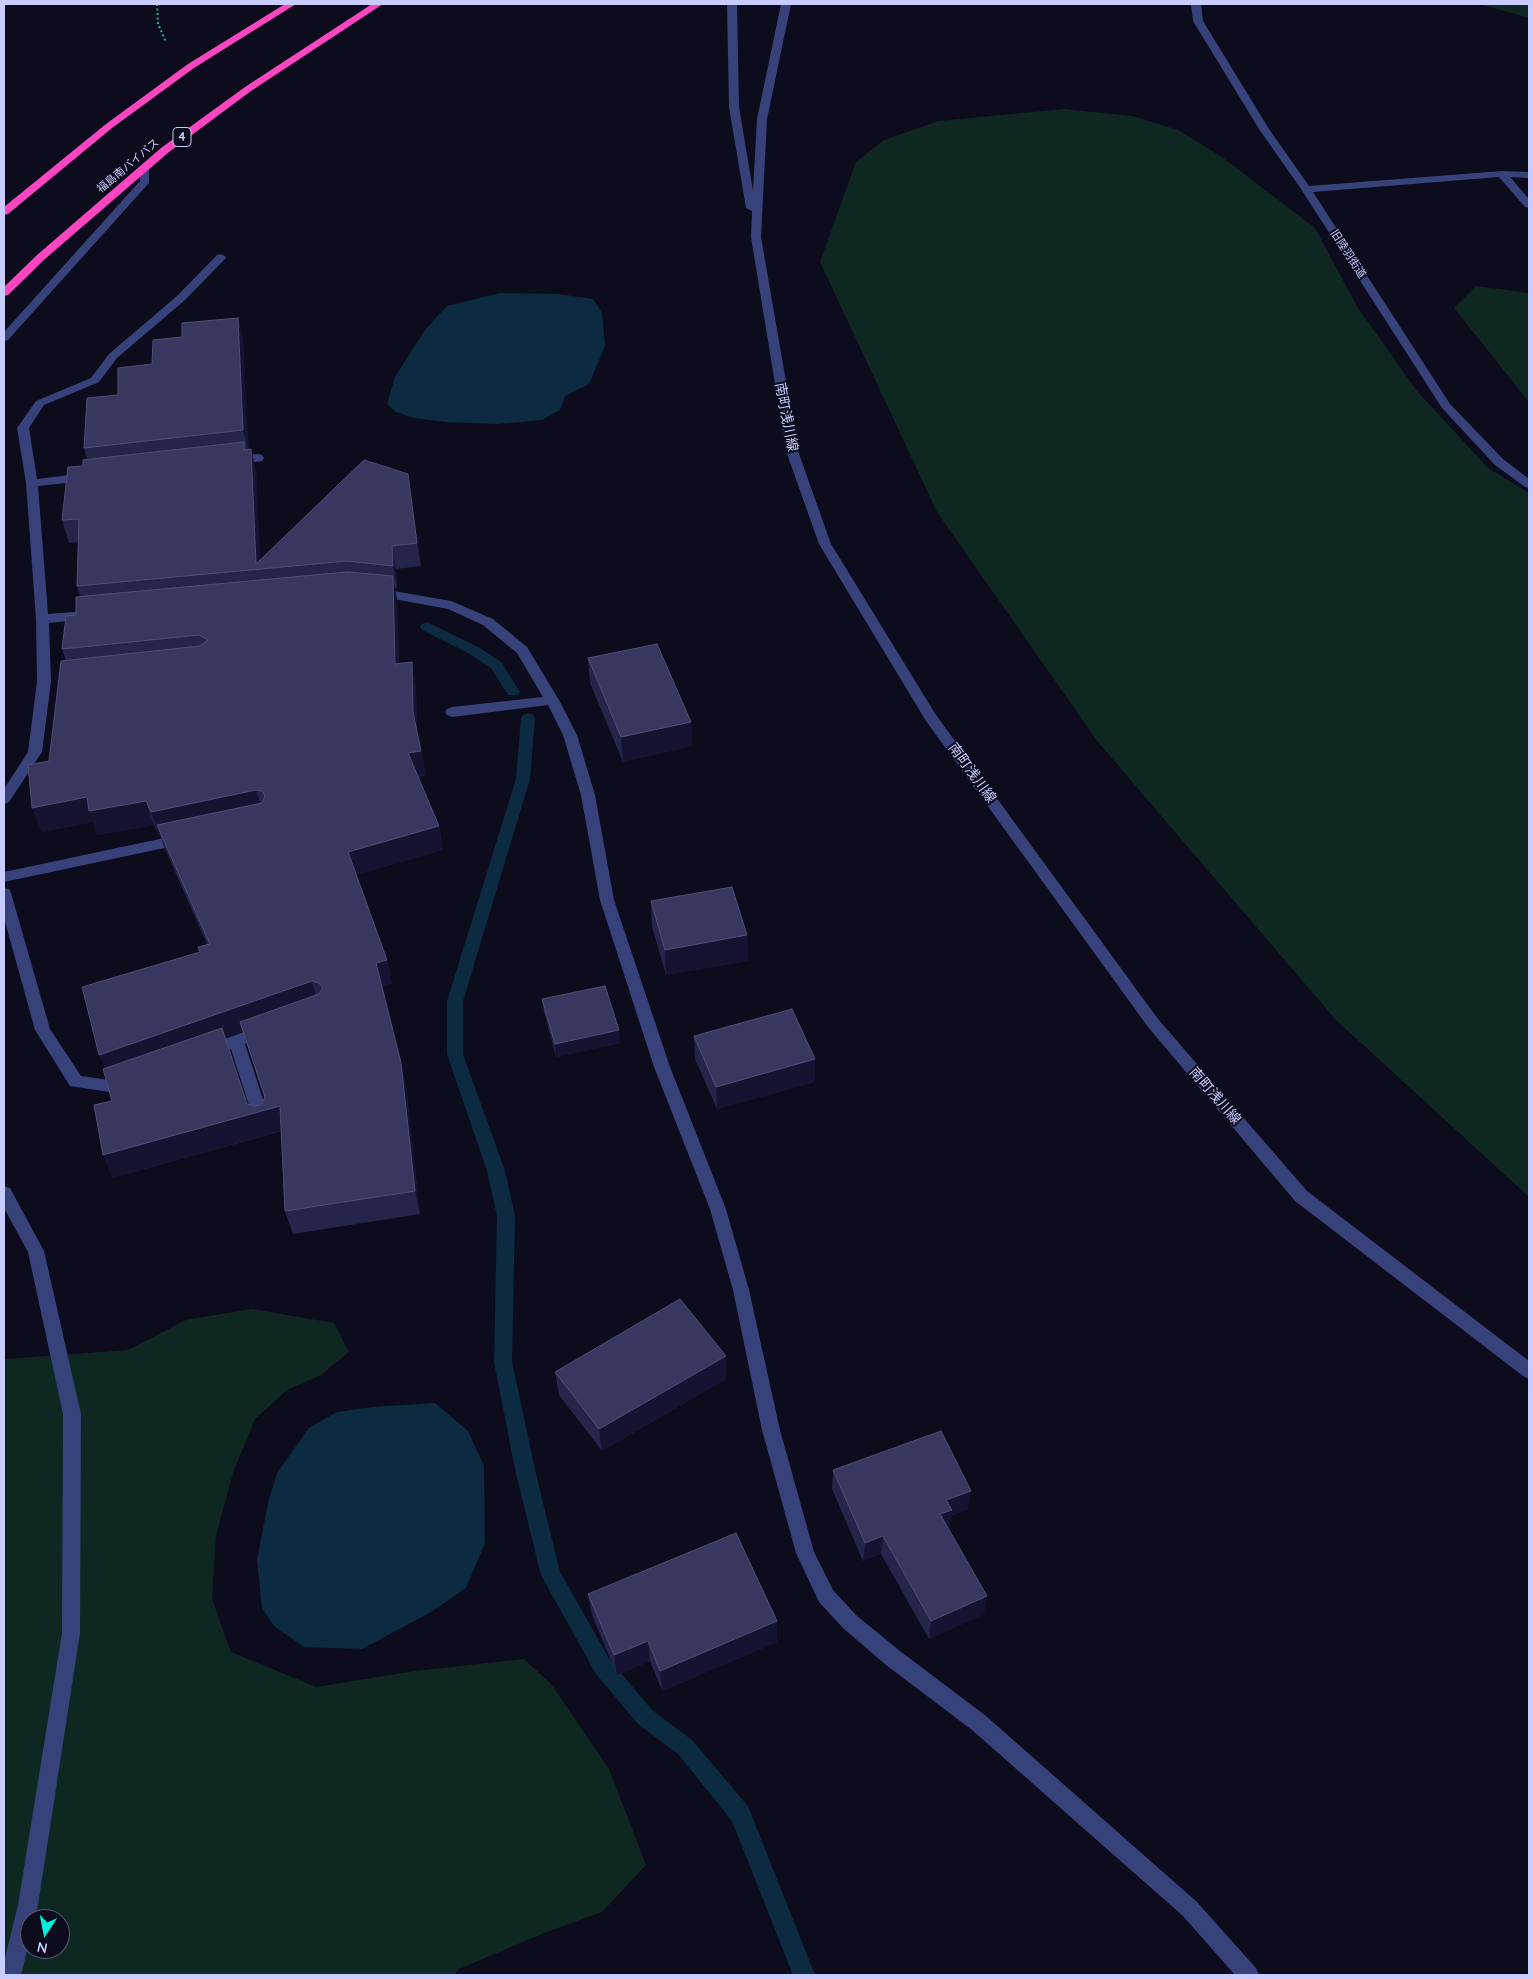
<!DOCTYPE html>
<meta charset="utf-8">
<style>
body{margin:0}
#map{position:relative;width:1533px;height:1979px;overflow:hidden;background:#0c0c1d;font-family:Quicksand,sans-serif}
canvas{display:block}
.frame{position:absolute;inset:0;border:5px solid #c9cdfe;pointer-events:none}
.north{position:absolute;left:20px;top:1909px;width:50px;height:50px;box-sizing:border-box;background:#0c0c1d;border:1px solid #585977;border-radius:50%;rotate:191deg;font-size:14px;font-weight:700;line-height:20px;text-align:center;color:#c9cdfe}
.north::after{content:'';display:block;margin:auto;width:18px;height:22px;background:#03efd9;clip-path:polygon(50% 0,100% 100%,50% 72%,0 100%)}
</style>
<div id="map">
<canvas width="1533" height="1979"></canvas>
<div class="frame"></div>
<div class="north">N</div>
</div>
<script>
const g = document.querySelector('canvas').getContext('2d');
g.lineJoin = 'round';
function paint(path, color) { g.fillStyle = color; g.fill(path, 'evenodd'); }
const toPath = rows => new Path2D(rows.map(r => 'M' + r).join(''));
function trace(path, color, width, dash) { g.strokeStyle = color; g.lineWidth = width; g.lineCap = dash ? 'butt' : 'round'; g.setLineDash(dash || []); g.stroke(path); }
function label(font, color, halo, rows, align = 'center') {
  g.font = font + ' Quicksand,"Noto Sans JP",sans-serif'; g.lineWidth = 4; g.setLineDash([]); g.textBaseline = 'middle'; g.strokeStyle = halo; g.fillStyle = color; for (const [text, x, y, turn = 0] of rows) {
    g.save(); g.translate(x, y); g.rotate((+turn || 0) * Math.PI / 180); g.textAlign = isNaN(turn) ? turn : align; if (halo) g.strokeText(text, 0, 0); g.fillText(text, 0, 0); g.restore();
  }
}
const green = toPath([
 [1480,4,1529,4,1529,18],
 [1064,109,1132,116,1178,130,1222,157,1315,228,1358,308,1417,391,1488,468,1529,493,1529,1197,1336,1020,1098,742,937,512,820,262,856,162,884,140,939,121],
 [1476,286,1529,293,1529,402,1454,308],
 [252,1309,334,1323,349,1352,321,1375,287,1390,255,1419,233,1473,216,1536,212,1599,231,1652,316,1687,415,1671,524,1659,551,1684,609,1769,646,1865,602,1912,544,1933,459,1969,454,1975,4,1975,4,1357,5,1359,128,1350,186,1320],
 [30,1919,60,1919,60,1949,30,1949]
]);
const water = toPath([
 [500,293,558,294,593,299,602,313,605,346,589,384,565,396,560,410,542,420,497,424,445,422,414,418,396,412,387,404,395,377,425,330,447,306],
 [435,1403,468,1431,484,1466,485,1543,466,1588,431,1612,362,1649,304,1647,274,1626,262,1608,257,1560,268,1503,277,1473,309,1428,337,1412,373,1407]
]);
const stream = toPath([
 [427,622,480,648,501,662,520,692,518,695,508,695,491,668,470,654,422,630,420,627,422,624,427,622],
 [528,713,533,715,535,718,530,779,463,1001,463,1054,505,1171,515,1216,512,1362,536,1474,560,1572,610,1660,652,1710,692,1740,748,1806,815,1975,793,1975,732,1821,678,1754,638,1724,596,1674,541,1575,516,1474,494,1362,497,1216,487,1171,447,1054,447,1001,516,779,521,718,523,715,528,713]
]);
const path = toPath([
 [157,4,158,24,166,42]
]);
const minor = toPath([
 [727,4,737,4,739,107,753,191,757,119,781,4,791,4,767,119,761,237,798,451,831,544,936,715,1158,1019,1307,1191,1529,1361,1529,1379,1523,1376,1295,1201,1148,1027,926,721,819,544,786,451,751,237,752,211,746,208,729,107,727,4],
 [1191,4,1201,4,1203,21,1269,129,1309,186,1502,171,1529,172,1529,178,1510,177,1529,199,1529,208,1525,207,1499,177,1313,192,1450,404,1503,459,1529,479,1529,488,1525,487,1495,465,1442,408,1301,189,1259,129,1193,21,1191,4],
 [144,164,149,167,149,183,8,340,4,341,4,332,140,181,139,167,144,164],
 [221,254,226,257,225,259,185,300,117,358,99,382,44,405,29,428,37,479,85,473,91,477,85,481,38,486,48,614,87,611,93,615,87,619,49,623,51,682,42,752,9,802,4,804,4,789,28,752,37,682,36,619,26,483,17,428,36,401,91,378,109,354,177,296,217,255,221,254],
 [258,454,262,455,264,458,262,461,235,465,229,461,235,457,258,454],
 [376,588,451,601,493,619,527,647,559,700,577,735,595,795,614,900,670,1067,726,1209,749,1290,780,1430,814,1552,833,1590,857,1616,900,1651,986,1716,1197,1902,1256,1968,1259,1975,1235,1975,1183,1916,972,1730,886,1665,843,1628,819,1602,796,1553,762,1430,733,1290,710,1209,654,1067,600,900,581,795,563,735,548,705,452,717,447,715,445,712,447,709,452,707,543,697,517,653,483,625,448,609,372,595,370,592,376,588],
 [183,834,188,835,190,839,188,843,4,882,4,872,183,834],
 [4,888,9,889,11,893,50,1029,81,1076,109,1080,127,1074,132,1076,135,1080,132,1084,109,1092,70,1086,35,1030,4,918,4,888],
 [263,1025,268,1027,271,1031,268,1035,245,1044,270,1121,268,1126,262,1127,256,1126,254,1121,231,1049,210,1056,205,1054,202,1050,205,1046,263,1025],
 [4,1186,10,1188,44,1251,81,1414,80,1633,38,1905,35,1919,30,1919,30,1939,21,1975,4,1975,4,1962,18,1905,62,1633,63,1414,28,1252,4,1208,4,1186]
]);
const highway = toPath([
 [285,4,296,4,194,68,112,128,8,214,4,215,4,207,106,124,188,64,285,4],
 [372,4,383,4,251,91,169,152,45,259,8,295,4,296,4,287,37,255,161,148,245,87,372,4]
]);
const wall = toPath([
 [238,318,243,340,248,449,251,449,256,471,260,561,411,497,421,566,396,569,397,588,395,588,397,600,399,664,416,687,417,731,426,775,418,777,439,826,443,850,356,875,387,960,392,983,382,987,406,1086,420,1214,293,1234,285,1211,282,1131,112,1178,112,1101,105,1069,200,952,207,944,165,849,160,836,159,837,154,825,97,835,93,822,41,832,49,761,66,661,62,649,76,615,80,597,77,586,78,542,69,543,62,520,83,466,87,459,84,448,152,364,182,337],
 [243,1031,264,1098,261,1105,254,1106,247,1104,225,1037],
 [588,658,691,722,692,746,623,762,590,683],
 [651,901,747,935,748,961,666,975,652,927],
 [542,999,620,1043,556,1057,544,1012],
 [694,1036,815,1082,717,1109,695,1059],
 [555,1372,726,1379,602,1451,559,1395],
 [833,1470,968,1509,951,1516,948,1528,984,1614,929,1639,881,1554,863,1561,832,1489],
 [588,1594,777,1642,662,1691,650,1661,617,1675,592,1615]
]);
const shadedWall = toPath([
 [238,318,243,340,249,453,243,430],
 [251,449,256,471,261,569,256,564],
 [408,474,411,497,421,566,417,543],
 [392,546,396,569,397,588,393,566],
 [393,576,397,600,399,688,395,664],
 [412,662,416,687,417,736,413,712],
 [691,722,692,746,623,762,621,737],
 [421,751,426,775,412,777,408,753],
 [256,790,263,814,157,825,161,836,159,837,151,812],
 [87,797,146,801,154,825,97,835,93,822,41,832,32,808],
 [439,826,443,850,353,876,348,852],
 [747,935,748,961,666,975,665,950],
 [387,960,392,983,381,987,376,963],
 [312,981,318,1004,109,1078,99,1055],
 [619,1030,620,1043,556,1057,555,1044],
 [815,1059,815,1082,717,1109,716,1087],
 [401,1063,406,1086,420,1214,415,1191],
 [280,1106,287,1129,112,1178,103,1155],
 [726,1356,726,1379,602,1451,599,1429],
 [971,1491,968,1509,951,1516,949,1528,938,1532,940,1514,946,1500],
 [883,1536,881,1554,863,1561,865,1543],
 [987,1596,984,1614,929,1639,931,1621],
 [777,1621,777,1642,662,1691,660,1671],
 [648,1641,650,1661,617,1675,614,1655]
]);
const building = toPath([
 [238,318,243,430,84,448,87,398,118,395,118,368,152,364,153,340,182,337,182,323,238,318],
 [244,442,244,450,251,449,256,564,364,460,408,474,417,543,392,546,393,566,347,561,77,586,79,519,62,520,68,467,83,466,83,460,244,442],
 [347,572,393,576,395,664,412,662,413,712,421,751,408,753,439,826,348,852,387,960,376,963,401,1063,415,1191,285,1211,280,1106,103,1155,94,1105,112,1101,103,1069,222,1028,247,1104,254,1106,261,1105,265,1097,240,1022,319,994,323,988,319,983,312,981,99,1055,82,987,200,952,198,947,210,944,157,825,262,803,265,796,262,791,256,790,151,812,146,801,89,811,87,797,32,808,28,765,49,761,61,661,200,646,208,640,199,635,62,649,66,616,76,615,76,597,347,572],
 [657,644,691,722,621,737,588,658,657,644],
 [732,887,747,935,665,950,651,901,732,887],
 [605,986,619,1030,555,1044,542,999,605,986],
 [792,1009,815,1059,716,1087,694,1036,792,1009],
 [680,1299,726,1356,599,1429,555,1372,680,1299],
 [941,1431,971,1491,946,1500,952,1510,940,1514,987,1596,931,1621,883,1536,865,1543,833,1470,941,1431],
 [736,1533,777,1621,660,1671,648,1641,614,1655,588,1594,736,1533]
]);
const farStreetnames = [
 ["福島南バイパス",128,166,-40],
 ["旧陸羽街道",1348,254,57]
];
const shields = [
 [182,137,18]
];
const shieldNames = [
 ["4",182,137]
];
const streetNames = [
 ["南町浅川線",786,417,79],
 ["南町浅川線",972,773,54],
 ["南町浅川線",1215,1096,49]
];
paint(green, '#0f2721');
paint(water, '#0c2b41');
paint(stream, '#0c2b41');
trace(path, '#2eac8c', 2, [2, 2.5]);
paint(minor, '#37427b');
paint(highway, '#fc45c0');
paint(wall, '#25254b');
paint(shadedWall, '#141331');
paint(building, '#37375f');
trace(building, '#4e4e78', 1);
label('11px', '#c9cdfe', '#0c0c1d', farStreetnames);
for (const [x, y, w] of shields) { const box = new Path2D(); box.roundRect(x - w / 2, y - 9.5, w, 19, 4); g.fillStyle = '#0c0c1d'; g.fill(box); trace(box, '#c9cdfe', 1); }
label('bold 12px', '#c9cdfe', null, shieldNames);
label('14px', '#c9cdfe', '#0c0c1d', streetNames);
</script>
